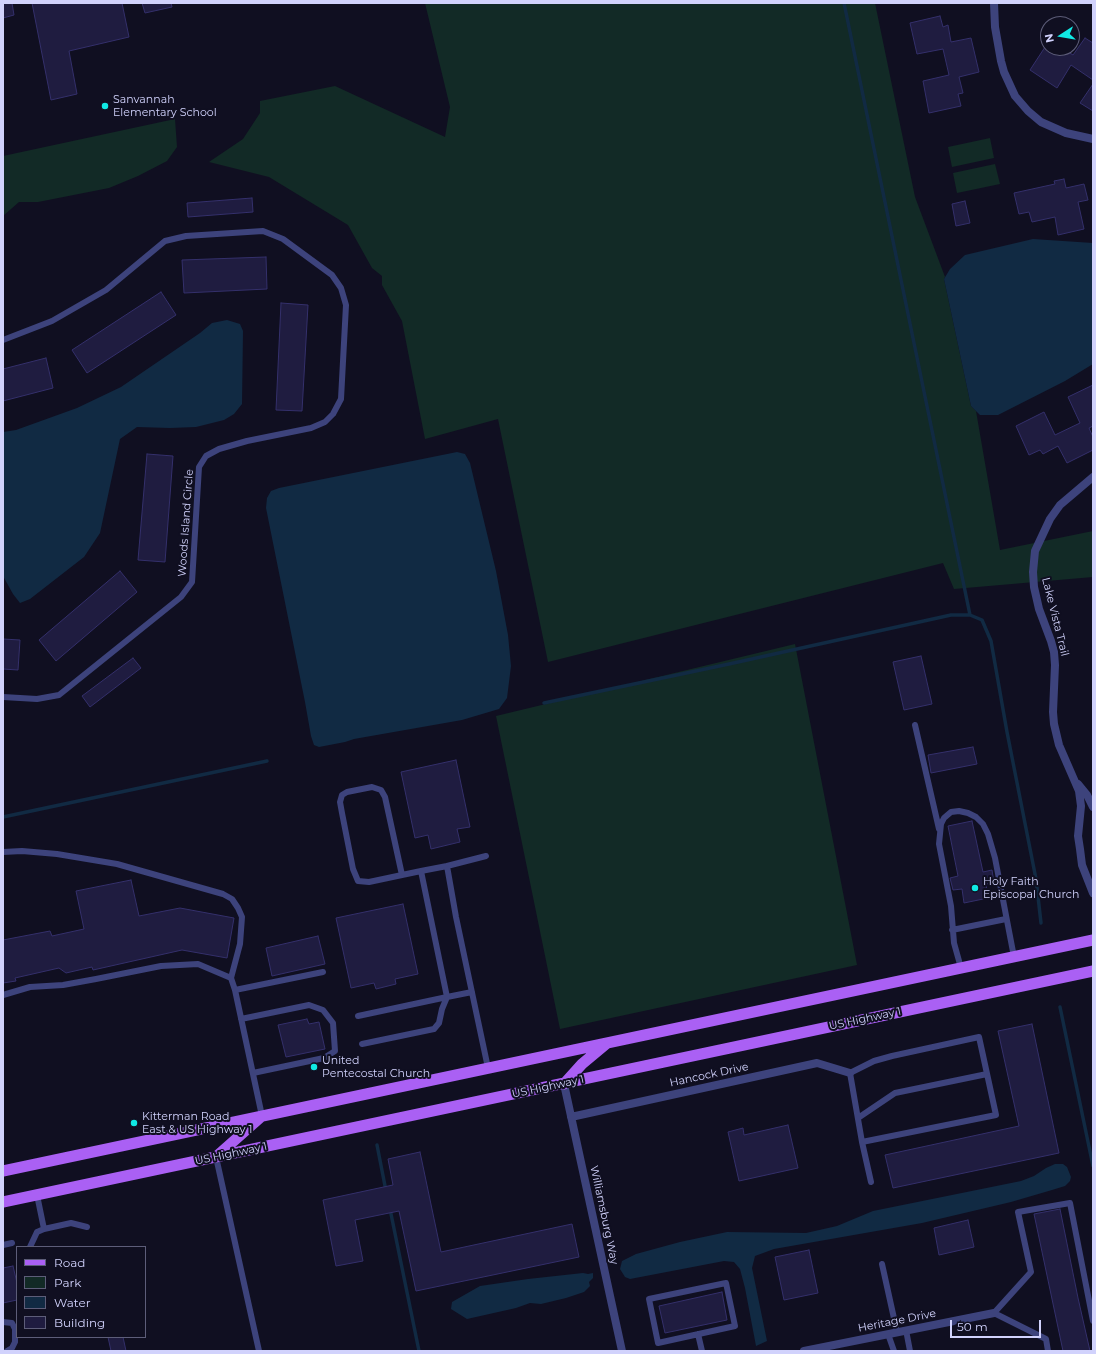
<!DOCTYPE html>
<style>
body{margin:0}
#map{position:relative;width:1096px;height:1354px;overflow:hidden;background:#100f21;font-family:Montserrat,sans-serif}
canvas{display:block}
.frame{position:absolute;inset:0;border:4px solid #d1d2fc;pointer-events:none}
.legend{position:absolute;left:16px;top:1246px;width:130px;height:92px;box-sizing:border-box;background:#100f21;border:1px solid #5d5d79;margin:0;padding:5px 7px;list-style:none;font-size:12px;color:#d1d2fc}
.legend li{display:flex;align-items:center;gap:8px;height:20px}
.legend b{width:20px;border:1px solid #5d5d79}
.north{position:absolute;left:1040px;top:16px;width:40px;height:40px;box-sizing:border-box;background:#100f21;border:1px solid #5d5d79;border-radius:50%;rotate:258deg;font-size:11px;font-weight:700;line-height:16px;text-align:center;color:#d1d2fc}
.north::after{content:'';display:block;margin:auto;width:14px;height:18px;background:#10e9e4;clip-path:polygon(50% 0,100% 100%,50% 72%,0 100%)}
.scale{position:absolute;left:950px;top:1320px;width:91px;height:18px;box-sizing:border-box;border:2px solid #d1d2fc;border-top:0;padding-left:5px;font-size:12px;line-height:14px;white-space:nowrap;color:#d1d2fc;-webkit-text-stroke:3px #100f21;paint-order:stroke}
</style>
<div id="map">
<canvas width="1096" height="1354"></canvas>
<div class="frame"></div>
<ul class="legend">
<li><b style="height:5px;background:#aa60f4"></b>Road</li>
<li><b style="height:11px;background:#122a26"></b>Park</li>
<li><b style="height:11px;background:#112a43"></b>Water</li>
<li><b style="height:11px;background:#1f1c40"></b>Building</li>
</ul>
<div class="north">N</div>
<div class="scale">50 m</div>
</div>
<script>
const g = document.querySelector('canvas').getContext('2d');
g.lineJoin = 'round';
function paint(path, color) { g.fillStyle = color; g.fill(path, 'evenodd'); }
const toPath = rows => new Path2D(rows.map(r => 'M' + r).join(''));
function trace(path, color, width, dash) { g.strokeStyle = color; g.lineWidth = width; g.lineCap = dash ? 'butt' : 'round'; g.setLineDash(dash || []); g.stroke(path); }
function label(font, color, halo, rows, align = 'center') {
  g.font = font + ' Montserrat,sans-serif'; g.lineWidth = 4; g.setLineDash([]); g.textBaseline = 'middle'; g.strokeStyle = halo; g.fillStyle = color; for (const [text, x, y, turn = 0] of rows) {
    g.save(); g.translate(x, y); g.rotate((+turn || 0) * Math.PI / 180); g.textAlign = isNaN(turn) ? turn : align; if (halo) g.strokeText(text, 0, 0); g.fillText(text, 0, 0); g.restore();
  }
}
const green = toPath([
 [425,3,875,3,915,197,945,277,944,279,971,406,976,411,1000,550,1093,531,1093,577,954,589,943,563,548,662,498,419,425,439,402,321,382,285,382,276,372,268,348,225,269,177,209,162,243,139,260,113,260,101,335,86,445,137,450,107],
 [175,119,177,147,167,161,138,176,109,188,38,202,19,202,3,216,3,156],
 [990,138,994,158,952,167,948,147],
 [995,164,1000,184,957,193,953,173],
 [795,644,857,965,560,1029,496,716]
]);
const water = toPath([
 [1033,239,1093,243,1093,364,1065,381,998,415,980,415,971,406,944,279,950,269,965,255],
 [227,320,240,324,243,331,242,404,234,414,224,420,196,427,170,428,137,427,120,439,100,533,84,557,30,599,20,603,13,594,3,576,3,432,16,430,77,408,121,387,200,333,212,323],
 [457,452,465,454,470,463,496,571,508,635,511,666,507,698,499,709,462,720,354,739,345,742,319,747,314,745,311,736,305,702,266,508,267,498,271,491,279,488],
 [1055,1164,1063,1164,1067,1167,1071,1177,1070,1181,1065,1186,1052,1190,1011,1202,922,1223,774,1249,755,1256,752,1268,767,1341,756,1346,745,1288,740,1269,734,1262,724,1261,630,1279,625,1277,620,1269,622,1261,636,1254,680,1242,727,1232,806,1233,837,1226,873,1211,1021,1181,1034,1176,1046,1168],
 [583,1273,588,1274,593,1273,593,1278,589,1282,590,1286,584,1292,566,1298,541,1304,530,1303,516,1308,467,1319,451,1309,452,1302,480,1286,528,1279]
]);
const stream = toPath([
 [844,3,970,615],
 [544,703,729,664,951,615,970,615,982,620,991,641,1007,732,1036,879,1041,923],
 [3,817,267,761],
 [1060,1007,1093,1166],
 [377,1145,386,1191],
 [390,1209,419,1351]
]);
const building = toPath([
 [3,3,12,3,14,15,3,18,3,3],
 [32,3,122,3,129,37,69,51,77,94,51,100,32,3],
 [142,3,171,3,172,7,145,13,142,3],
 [940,16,943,27,948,25,951,42,971,38,979,72,959,77,963,93,958,94,961,106,929,113,923,81,949,75,943,49,917,54,910,23,940,16],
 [1085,38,1093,43,1093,80,1071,65,1057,88,1030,70,1047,44,1048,48,1062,48,1073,55,1085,38],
 [1093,84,1093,111,1080,103,1093,84],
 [1064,179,1066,188,1084,184,1088,200,1078,202,1084,229,1058,235,1055,217,1032,222,1029,212,1019,214,1014,193,1055,184,1054,181,1064,179],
 [252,198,253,212,188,217,187,203,252,198],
 [965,201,970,223,956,226,952,204,965,201],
 [266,257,267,289,184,293,182,260,266,257],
 [161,292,176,315,87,373,72,350,161,292],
 [281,303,308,305,302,411,276,410,281,303],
 [46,358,53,388,3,401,3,369,46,358],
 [1093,385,1093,426,1089,428,1093,437,1093,450,1067,463,1058,446,1043,454,1040,450,1029,455,1016,426,1044,412,1055,435,1080,423,1068,397,1093,385],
 [147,454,173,456,165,562,138,560,147,454],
 [120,571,137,592,56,661,39,640,120,571],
 [3,639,20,640,18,670,3,669,3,639],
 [921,656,932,704,904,710,893,662,921,656],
 [133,658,141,668,90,707,82,696,133,658],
 [973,747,977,764,931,773,928,755,973,747],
 [456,760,470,827,457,829,460,842,431,849,428,835,415,838,401,772,456,760],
 [972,821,983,872,992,870,994,883,986,884,988,898,964,903,962,889,953,890,950,878,958,876,948,826,972,821],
 [131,880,139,916,180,908,234,918,227,958,182,950,93,970,92,967,66,973,59,968,15,978,16,981,3,983,3,940,50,931,52,936,84,929,76,891,131,880],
 [403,904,418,974,395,979,396,984,376,989,374,983,351,988,336,918,403,904],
 [318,936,325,964,272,976,266,948,318,936],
 [307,1019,309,1024,319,1022,325,1049,286,1057,278,1025,307,1019],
 [1032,1024,1059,1153,893,1188,885,1155,1019,1126,998,1031,1032,1024],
 [788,1125,798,1168,739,1181,728,1132,743,1128,744,1135,788,1125],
 [420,1152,441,1252,572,1224,579,1257,416,1291,399,1211,355,1220,363,1261,336,1266,323,1200,393,1185,388,1159,420,1152],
 [1060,1209,1078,1298,1090,1351,1063,1351,1034,1214,1060,1209],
 [968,1220,974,1247,939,1255,934,1228,968,1220],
 [809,1250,818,1293,784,1300,775,1257,809,1250],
 [13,1266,17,1283,17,1300,3,1303,3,1268,13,1266],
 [722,1292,727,1320,665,1333,659,1306,722,1292],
 [108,1337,123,1337,126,1351,111,1351,108,1337]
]);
const service = toPath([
 [3,340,52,321,106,290,165,241,186,236,263,231,283,239,332,275,341,288,346,305,341,399,333,414,325,422,311,428,247,441,219,449,206,456,199,467,192,582,181,597,59,695,37,699,3,697],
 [915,725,939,829],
 [3,852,22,851,57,854,117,864,223,894,232,899,238,908,242,917,240,944,231,978],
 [447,866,486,856],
 [402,875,385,797,381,790,372,787,347,792,342,795,340,802,342,813,353,869,358,881,369,882,402,875,421,871,447,866,456,917,488,1068],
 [952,930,1006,919],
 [961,968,954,943,951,906,939,844,941,824,944,818,951,812,959,811,968,813,976,817,983,824,988,834,995,858,1014,957],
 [235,990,323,972],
 [3,995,30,987,63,985,96,979,161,966,198,964,231,978,235,990,262,1116],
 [358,1016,447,997,421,871],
 [241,1019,309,1005,323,1010,333,1023,335,1051,324,1058,253,1073],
 [362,1044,434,1029,439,1023,442,1009,447,997,472,992],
 [858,1118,895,1093,987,1074],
 [862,1142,996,1115,979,1037,892,1056,874,1061,850,1073,862,1142,871,1182],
 [216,1157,259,1351],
 [37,1195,44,1229,71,1223,87,1227],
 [3,1245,12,1243],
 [30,1247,37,1232,44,1229],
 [882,1264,897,1332],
 [726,1283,735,1326,658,1343,649,1299,726,1283],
 [3,1322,12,1323,15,1329,15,1342,12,1348,7,1351],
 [906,1330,910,1351],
 [698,1334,702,1351],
 [888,1334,894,1351],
 [1048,1351,1046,1339,994,1313,1031,1272,1018,1212,1070,1203,1093,1321]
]);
const minor = toPath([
 [994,3,995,27,1001,61,1004,72,1015,96,1028,111,1041,122,1066,133,1093,139],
 [1093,477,1060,505,1050,519,1035,551,1033,572,1034,587,1039,609,1051,641,1054,652,1055,665,1053,712,1054,724,1059,745,1079,791,1081,806,1078,836,1080,849,1082,865,1093,893],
 [1078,784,1087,795,1093,807],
 [564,1084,622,1351],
 [571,1117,817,1063,850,1073],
 [804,1351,994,1313]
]);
const primary = toPath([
 [564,1084,582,1064,606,1044],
 [218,1155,262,1116],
 [3,1171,1093,940],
 [3,1202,1093,971]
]);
const markers = [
 [105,106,4,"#10e9e4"],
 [975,888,4,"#10e9e4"],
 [314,1067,4,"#10e9e4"],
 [134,1123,4,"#10e9e4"]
];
const poiNames = [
 ["Sanvannah",113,100],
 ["Elementary School",113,113],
 ["Holy Faith",983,882],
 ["Episcopal Church",983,895],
 ["United",322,1061],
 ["Pentecostal Church",322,1074],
 ["Kitterman Road",142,1117],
 ["East & US Highway 1",142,1130]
];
const streetNames = [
 ["Woods Island Circle",186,523,-86],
 ["Lake Vista Trail",1055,617,76],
 ["US Highway 1",865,1019,-12],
 ["Hancock Drive",709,1075,-12],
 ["US Highway 1",548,1087,-12],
 ["US Highway 1",231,1154,-12],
 ["Williamsburg Way",604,1215,78],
 ["Heritage Drive",897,1321,-11]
];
paint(green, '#122a26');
paint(water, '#112a43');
trace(stream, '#112a43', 3.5);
paint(building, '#1f1c40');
trace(building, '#34306b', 1);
trace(service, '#3d437c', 6);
trace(minor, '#3d437c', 8);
trace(primary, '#aa60f4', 11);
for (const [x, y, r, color] of markers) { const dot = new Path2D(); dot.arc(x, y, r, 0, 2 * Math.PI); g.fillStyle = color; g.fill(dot); trace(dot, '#100f21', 1.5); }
label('11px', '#d1d2fc', '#100f21', poiNames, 'left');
label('11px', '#d1d2fc', '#100f21', streetNames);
</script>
